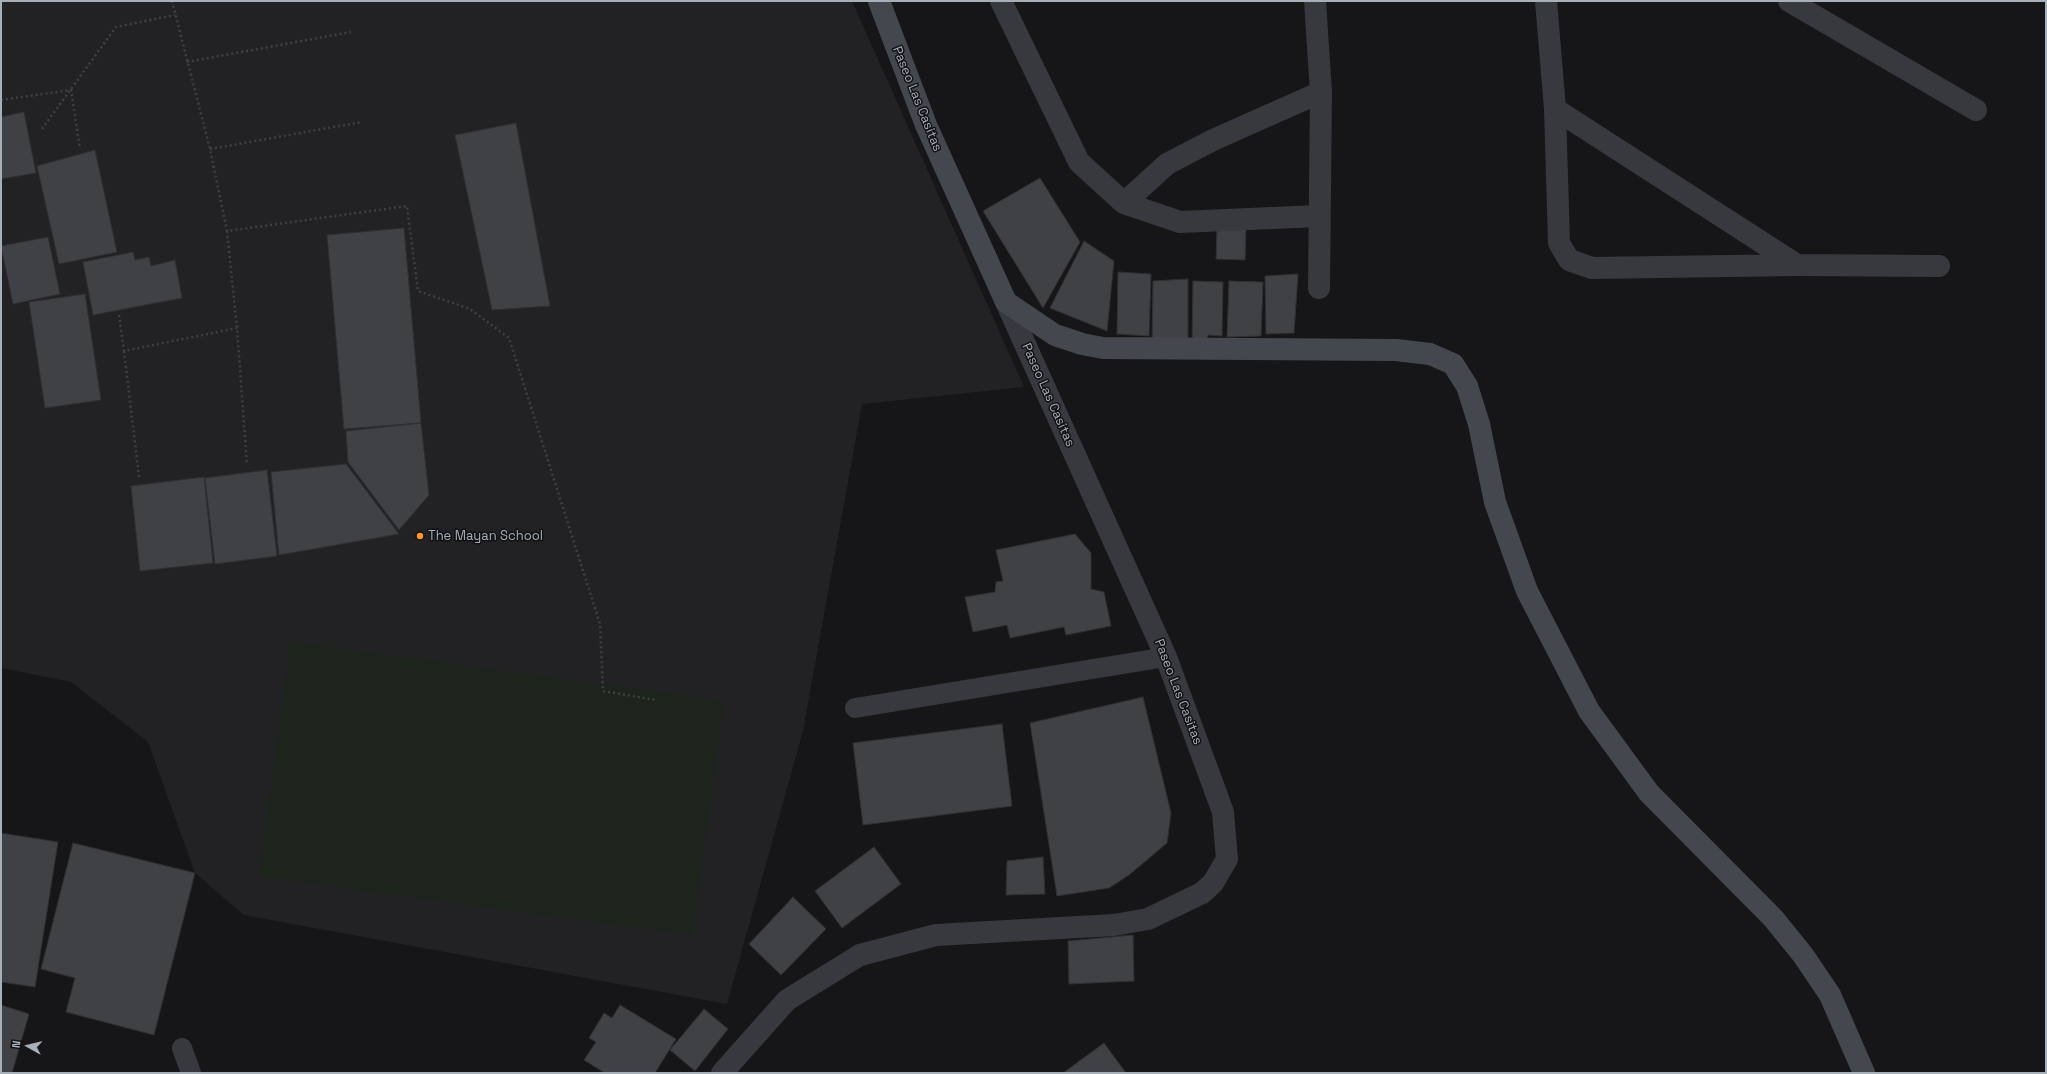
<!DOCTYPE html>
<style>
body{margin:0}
#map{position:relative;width:2047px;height:1074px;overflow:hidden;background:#161618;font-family:"Space Grotesk",sans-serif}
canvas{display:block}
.frame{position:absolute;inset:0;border:2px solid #a7afb9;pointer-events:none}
.north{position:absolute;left:8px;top:1026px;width:40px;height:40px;-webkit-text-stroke:3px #111113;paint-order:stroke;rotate:278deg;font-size:11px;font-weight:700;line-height:16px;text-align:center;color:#a7afb9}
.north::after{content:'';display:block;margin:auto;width:14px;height:18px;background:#a7afb9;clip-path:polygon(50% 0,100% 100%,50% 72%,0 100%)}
</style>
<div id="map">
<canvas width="2047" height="1074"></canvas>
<div class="frame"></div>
<div class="north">N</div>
</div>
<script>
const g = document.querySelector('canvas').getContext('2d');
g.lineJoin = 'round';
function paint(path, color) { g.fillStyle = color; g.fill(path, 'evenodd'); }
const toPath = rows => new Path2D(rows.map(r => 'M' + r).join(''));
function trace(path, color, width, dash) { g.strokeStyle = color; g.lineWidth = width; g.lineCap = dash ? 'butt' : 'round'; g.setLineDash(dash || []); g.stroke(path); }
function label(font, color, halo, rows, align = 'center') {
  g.font = font + ' "Space Grotesk",sans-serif'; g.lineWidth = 3; g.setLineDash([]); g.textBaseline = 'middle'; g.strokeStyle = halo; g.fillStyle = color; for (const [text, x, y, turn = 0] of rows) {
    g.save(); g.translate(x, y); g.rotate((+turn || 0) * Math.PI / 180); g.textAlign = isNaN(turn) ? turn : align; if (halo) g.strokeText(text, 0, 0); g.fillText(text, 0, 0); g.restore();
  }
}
const built = toPath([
 [1,1,852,1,1024,387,862,404,803,731,727,1004,244,915,195,873,148,742,71,682,1,668]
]);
const green = toPath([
 [291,642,724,701,692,935,259,876]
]);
const building = toPath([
 [24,112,36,173,1,179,1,117,24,112],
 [516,123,550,306,492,310,455,135,516,123],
 [95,150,117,252,59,264,37,166,95,150],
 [1040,178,1080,242,1043,308,983,211,1040,178],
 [404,228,421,423,344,429,327,235,404,228],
 [1217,228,1246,229,1245,260,1216,259,1217,228],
 [48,237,60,294,13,304,1,246,48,237],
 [1084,241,1114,261,1107,331,1050,308,1084,241],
 [133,252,135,260,149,257,151,266,175,260,182,298,93,315,83,262,133,252],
 [1118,272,1151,274,1149,336,1117,334,1118,272],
 [1298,274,1294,333,1266,334,1265,276,1298,274],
 [1188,279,1188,339,1152,345,1153,281,1188,279],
 [1193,281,1223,282,1222,336,1208,335,1207,342,1192,341,1193,281],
 [1229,281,1263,282,1261,336,1227,337,1229,281],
 [85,294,101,400,45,408,29,302,85,294],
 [421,423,429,495,399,530,348,462,346,431,421,423],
 [346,464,399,534,279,555,271,472,346,464],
 [267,470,277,556,215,564,205,478,267,470],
 [204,477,213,563,140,571,131,486,204,477],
 [1075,534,1091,553,1091,589,1104,592,1111,626,1066,635,1064,627,1010,638,1007,625,973,632,965,597,995,592,996,582,1003,581,996,550,1075,534],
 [1143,697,1171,813,1167,843,1129,875,1109,888,1057,896,1030,723,1143,697],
 [1002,724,1012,806,863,825,853,743,1002,724],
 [1,833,58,842,35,987,1,982,1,833],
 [73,843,195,873,154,1035,66,1012,75,978,41,969,73,843],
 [874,847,901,884,842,928,815,891,874,847],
 [1043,857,1045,894,1006,895,1007,861,1043,857],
 [793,897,826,929,781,975,749,944,793,897],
 [1133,935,1134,981,1069,984,1068,941,1133,935],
 [1,1005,29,1014,12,1073,1,1073,1,1005],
 [620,1005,676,1039,655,1073,605,1073,584,1060,596,1042,589,1038,604,1013,612,1018,620,1005],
 [704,1009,728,1029,695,1071,670,1050,704,1009],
 [1104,1043,1126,1073,1063,1073,1104,1043]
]);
const path = toPath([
 [172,1,210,149,227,231,407,206,418,291,470,309,509,338,600,624,603,691,656,700],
 [187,62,351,32],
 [1,100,71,90,80,149],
 [42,129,116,27,175,15],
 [210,149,362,122],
 [227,231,237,328,247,465],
 [119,315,124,351,237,328],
 [124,351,139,477]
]);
const lane = toPath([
 [855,708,1166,657],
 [182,1048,191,1073]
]);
const street = toPath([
 [1001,1,1079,162,1124,203,1180,222,1319,216],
 [1315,1,1321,92,1319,288],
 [1546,1,1555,109,1559,243,1569,260,1592,268,1797,265,1939,266],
 [1789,1,1976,110],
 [1555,109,1797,265],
 [1124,203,1167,164,1213,140,1321,92],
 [722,1073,787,1000,860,955,936,935,1114,925,1148,919,1202,893,1213,883,1227,859,1223,812,1166,657,1006,302]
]);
const secondary = toPath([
 [879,1,926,125,1006,302,1055,335,1082,344,1103,348,1396,350,1430,354,1453,364,1467,386,1479,424,1495,502,1527,591,1589,711,1649,793,1773,918,1803,955,1830,995,1864,1073]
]);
const markers = [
 [420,536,4,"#ff9827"]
];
const streetNames = [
 ["Paseo Las Casitas",917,99,68],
 ["Paseo Las Casitas",1048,395,66],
 ["Paseo Las Casitas",1178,692,69]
];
const poiNames = [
 ["The Mayan School",428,536]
];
paint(built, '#222225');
paint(green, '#1c241c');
paint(building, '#404145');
trace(building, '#303034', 1);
trace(path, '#3d4045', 2.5, [2, 3]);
trace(lane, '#37393e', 20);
trace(street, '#37393e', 22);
trace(secondary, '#44484e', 22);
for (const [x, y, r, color] of markers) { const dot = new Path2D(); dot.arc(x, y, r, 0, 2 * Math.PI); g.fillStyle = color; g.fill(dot); trace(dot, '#111113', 1.5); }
label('13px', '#a7afb9', '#111113', streetNames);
label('13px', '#a7afb9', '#111113', poiNames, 'left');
</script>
